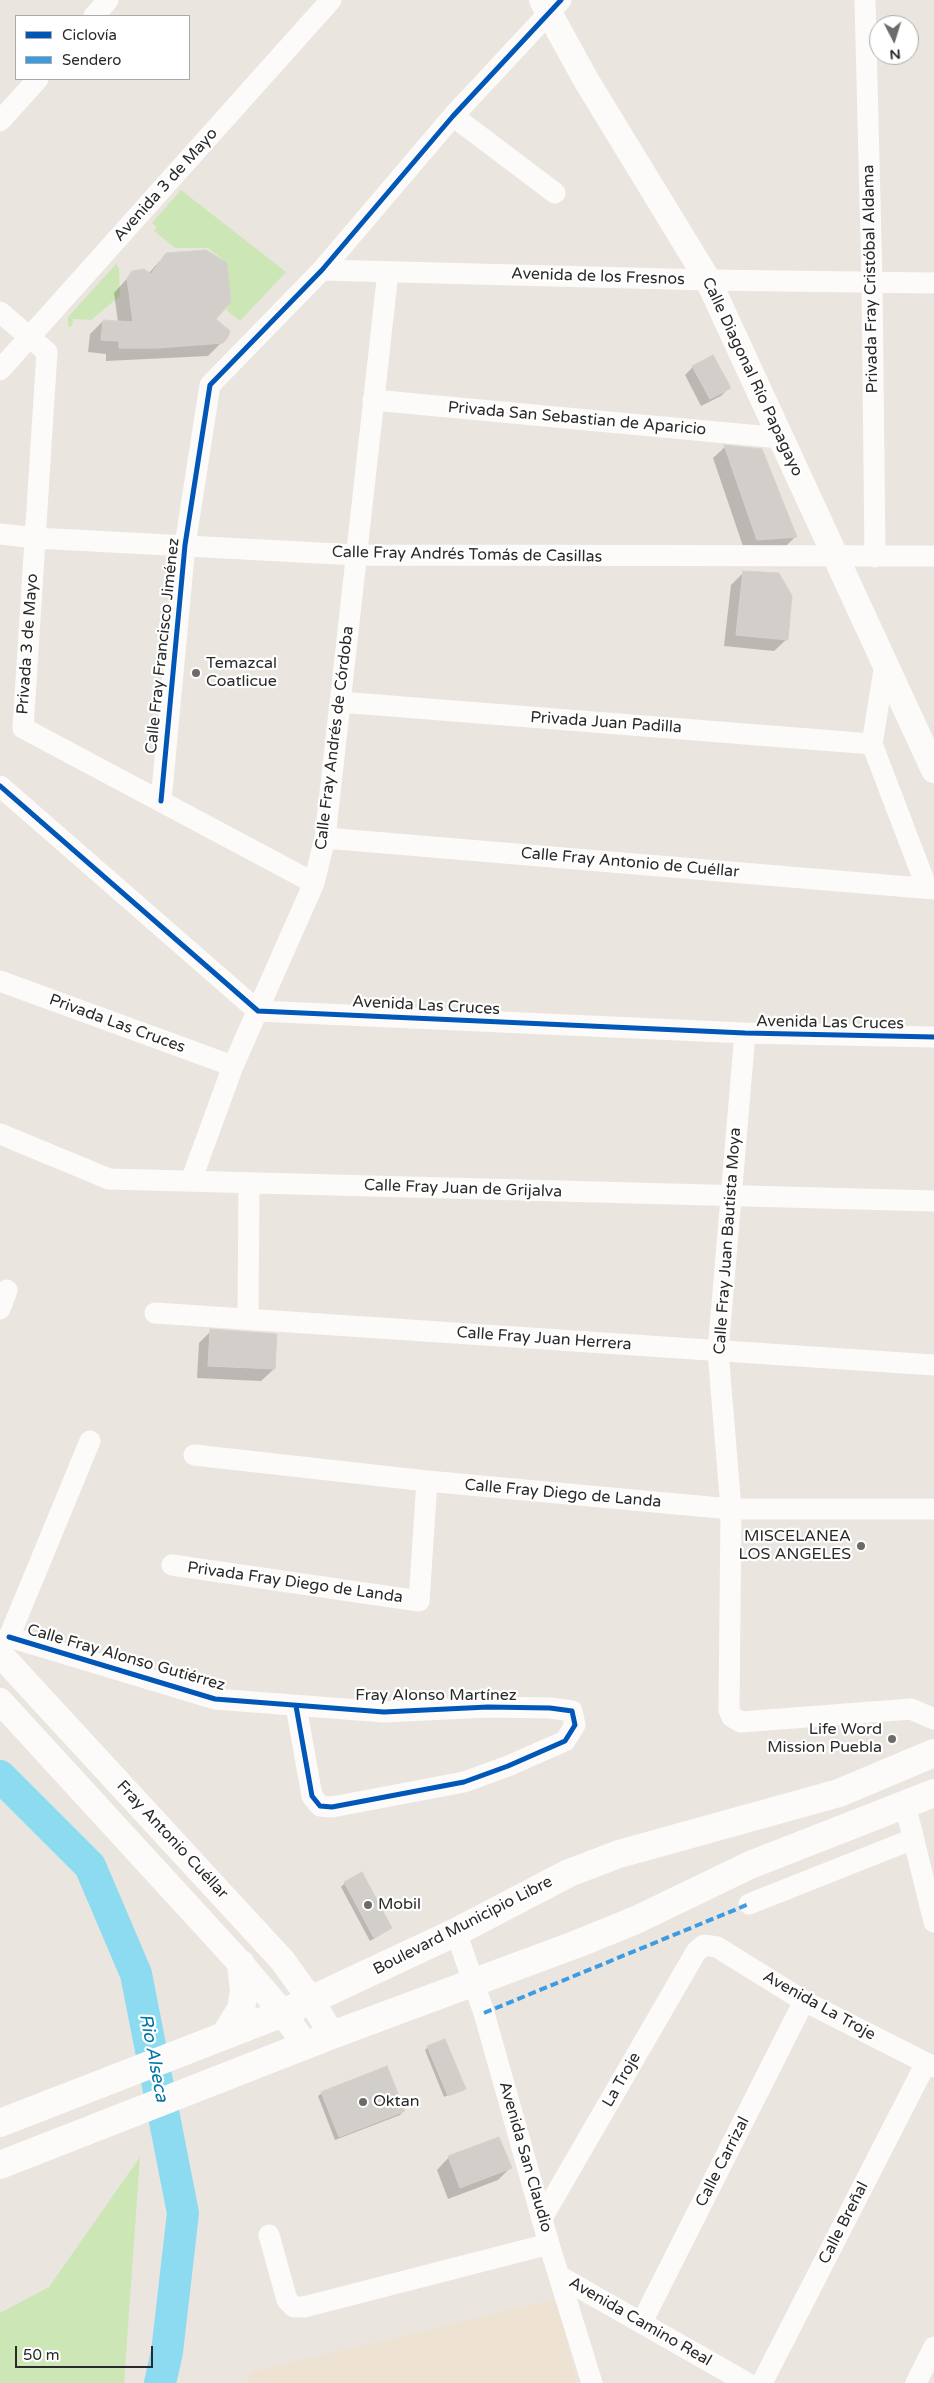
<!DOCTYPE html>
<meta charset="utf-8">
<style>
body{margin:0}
#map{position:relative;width:934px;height:2383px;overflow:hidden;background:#eae5df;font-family:"Varela Round",sans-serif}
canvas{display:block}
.legend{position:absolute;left:15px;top:15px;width:175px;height:65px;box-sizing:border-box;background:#fff;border:1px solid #aaa;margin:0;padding:6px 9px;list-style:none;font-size:15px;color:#2a2a2a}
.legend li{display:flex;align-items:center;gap:10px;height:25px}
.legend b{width:25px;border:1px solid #aaa}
.north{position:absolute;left:869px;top:15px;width:50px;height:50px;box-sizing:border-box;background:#fff;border:1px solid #aaa;border-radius:50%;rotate:175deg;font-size:14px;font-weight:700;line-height:20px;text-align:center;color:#2a2a2a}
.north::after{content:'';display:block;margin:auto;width:18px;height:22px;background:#6d6b69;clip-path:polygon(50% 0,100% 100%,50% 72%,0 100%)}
.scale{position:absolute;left:15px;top:2346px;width:138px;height:22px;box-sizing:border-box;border:2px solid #2a2a2a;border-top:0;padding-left:6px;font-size:15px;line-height:18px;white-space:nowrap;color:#2a2a2a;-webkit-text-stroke:4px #fff;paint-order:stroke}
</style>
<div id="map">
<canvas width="934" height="2383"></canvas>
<ul class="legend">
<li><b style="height:6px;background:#0057b8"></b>Ciclovía</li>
<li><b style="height:6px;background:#3d9ce1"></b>Sendero</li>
</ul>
<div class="north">N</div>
<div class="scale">50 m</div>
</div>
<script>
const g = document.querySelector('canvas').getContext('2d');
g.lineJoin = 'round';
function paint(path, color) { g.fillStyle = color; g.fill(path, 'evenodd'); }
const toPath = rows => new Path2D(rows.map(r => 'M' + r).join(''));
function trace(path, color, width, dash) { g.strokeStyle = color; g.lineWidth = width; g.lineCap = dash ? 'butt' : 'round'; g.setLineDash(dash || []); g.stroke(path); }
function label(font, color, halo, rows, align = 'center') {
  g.font = font + ' "Varela Round",sans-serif'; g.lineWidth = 4.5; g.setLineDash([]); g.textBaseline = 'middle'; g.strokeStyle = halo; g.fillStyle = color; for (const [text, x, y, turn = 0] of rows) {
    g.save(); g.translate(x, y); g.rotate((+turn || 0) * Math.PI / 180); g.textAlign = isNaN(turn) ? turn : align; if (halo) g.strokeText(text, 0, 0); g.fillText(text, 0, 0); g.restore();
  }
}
const education = toPath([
 [557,2299,577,2383,246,2383,252,2372]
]);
const green = toPath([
 [181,190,286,272,240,321,226,310,231,301,227,263,208,248,175,248,154,231,157,227,152,223],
 [116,264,119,268,120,296,91,320,73,319,72,326,68,327,68,317],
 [140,2157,124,2383,0,2383,0,2313,49,2287]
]);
const shadow = toPath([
 [166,254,227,337,208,356,106,361,106,354,88,352,90,334,103,321,118,322,114,293,133,272,149,273],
 [693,367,729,388,721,396,701,406,685,375],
 [725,447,796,536,784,548,745,552,713,458],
 [743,573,787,639,774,651,724,646,731,585],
 [211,1331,274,1369,261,1381,197,1378,199,1343],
 [345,1883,391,1928,387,1931,370,1941,341,1887],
 [428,2047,464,2089,462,2092,462,2089,444,2097,425,2050],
 [322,2093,404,2111,400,2115,335,2140,318,2096],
 [449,2157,510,2168,498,2180,448,2199,437,2170]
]);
const river = toPath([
 [0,1776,90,1866,136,1974,183,2213,167,2352,160,2383]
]);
const building = toPath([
 [206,250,227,263,231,302,216,319,230,331,228,337,223,343,158,348,119,348,119,341,101,340,103,320,133,322,127,278,132,271,144,269,151,274,166,253,206,250],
 [713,355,731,388,710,399,692,366,713,355],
 [724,445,762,449,797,537,757,540,724,445],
 [743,571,779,573,792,596,788,640,736,635,743,571],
 [210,1329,277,1334,275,1369,208,1366,210,1329],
 [362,1872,392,1928,374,1938,344,1882,362,1872],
 [445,2039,466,2089,448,2096,427,2046,445,2039],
 [387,2066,405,2111,339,2137,321,2092,387,2066],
 [499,2137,512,2168,460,2188,448,2156,499,2137]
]);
const minor = toPath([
 [865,0,872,282,875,557],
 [94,16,108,0],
 [453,116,555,193],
 [0,121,38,79],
 [322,270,708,280,934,283],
 [0,312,47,352,23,728,314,883],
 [0,370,331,0],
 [373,400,781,438],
 [0,534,35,538,357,555,934,556],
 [885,664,872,744,927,888],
 [340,702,872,744],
 [0,786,258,1011,745,1033,934,1037],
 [161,801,185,545,210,385,322,270,453,116,561,0],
 [325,838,934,889],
 [0,981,233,1066],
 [745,1033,718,1351,731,1509,729,1710,732,1717,741,1722,911,1709,934,1719],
 [0,1134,109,1179,934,1201],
 [191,1181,233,1066,314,883,325,838,388,272],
 [0,1309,7,1290],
 [155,1313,934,1365],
 [248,1319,249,1183],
 [194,1455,427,1481,731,1509,934,1509],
 [172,1565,419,1601,427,1481],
 [9,1637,215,1699,384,1712,488,1707,550,1708,572,1711,575,1725,565,1741,508,1766,464,1782,332,1807,320,1806,312,1796,296,1706],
 [0,1641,9,1637,90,1441],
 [905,1804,934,1922],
 [749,1904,913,1839],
 [456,1932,484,2013,549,2244,592,2383],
 [542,2218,696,1952,704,1945,717,1947,804,2001,934,2067],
 [269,2235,287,2300,294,2307,304,2307,549,2244],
 [559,2276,747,2383],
 [642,2322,804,2001],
 [762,2383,926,2063],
 [916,2383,934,2347]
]);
const tertiary = toPath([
 [542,0,586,80,708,280,934,770],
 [0,1654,282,1960,311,2000,332,2035],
 [0,1701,241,1964,283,2013,306,2046]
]);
const secondary = toPath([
 [225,2035,241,2009,244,1991,241,1964],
 [0,2123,283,2013,456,1932,569,1873,619,1854,839,1793,934,1753],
 [0,2165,332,2035,577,1944,636,1920,750,1865,934,1793]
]);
const quiet = toPath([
 [484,2013,749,1904]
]);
const cycleway = toPath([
 [0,786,258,1011,745,1033,934,1037],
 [161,801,185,545,210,385,322,270,453,116,561,0],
 [9,1637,215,1699,384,1712,488,1707,550,1708,572,1711,575,1725,565,1741,508,1766,464,1782,332,1807,320,1806,312,1796,296,1706]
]);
const markers = [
 [196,673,5,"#6d6b69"],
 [861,1546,5,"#6d6b69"],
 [892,1739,5,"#6d6b69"],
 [368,1905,5,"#6d6b69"],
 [363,2102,5,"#6d6b69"]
];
const streetNames = [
 ["Avenida 3 de Mayo",166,185,-48],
 ["Avenida de los Fresnos",598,277,2],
 ["Privada Fray Cristóbal Aldama",871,279,-91],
 ["Calle Diagonal Río Papagayo",752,377,65],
 ["Privada San Sebastian de Aparicio",577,419,5],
 ["Calle Fray Andrés Tomás de Casillas",467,555,1],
 ["Privada 3 de Mayo",28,644,-86],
 ["Calle Fray Francisco Jiménez",163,646,-84],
 ["Privada Juan Padilla",606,723,4],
 ["Calle Fray Andrés de Córdoba",335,738,-83],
 ["Calle Fray Antonio de Cuéllar",630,863,5],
 ["Avenida Las Cruces",426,1006,3],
 ["Avenida Las Cruces",830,1023,1],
 ["Privada Las Cruces",117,1024,20],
 ["Calle Fray Juan de Grijalva",463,1189,2],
 ["Calle Fray Juan Bautista Moya",728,1241,-86],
 ["Calle Fray Juan Herrera",544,1339,4],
 ["Calle Fray Diego de Landa",563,1494,5],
 ["Privada Fray Diego de Landa",295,1583,8],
 ["Calle Fray Alonso Gutiérrez",126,1658,16],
 ["Fray Alonso Martínez",436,1696],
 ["Fray Antonio Cuéllar",172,1840,47],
 ["Boulevard Municipio Libre",463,1926,-27],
 ["Avenida La Troje",819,2006,29],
 ["La Troje",622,2080,-60],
 ["Avenida San Claudio",525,2157,74],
 ["Calle Carrizal",723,2162,-63],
 ["Calle Breñal",844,2223,-63],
 ["Avenida Camino Real",640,2322,30]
];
const poiNames = [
 ["Temazcal",206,664],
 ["Coatlicue",206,682],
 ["MISCELANEA",851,1537,"right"],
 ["LOS ANGELES",851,1555,"right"],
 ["Life Word",882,1730,"right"],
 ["Mission Puebla",882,1748,"right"],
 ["Mobil",378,1905],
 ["Oktan",373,2102]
];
const waterNames = [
 ["Rio Alseca",153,2058,79]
];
paint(education, '#eee3d3');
paint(green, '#cce7b5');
paint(shadow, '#0003');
trace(river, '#8ddbf1', 32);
paint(building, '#d2cfcb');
trace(building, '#d5d1cb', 1);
trace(minor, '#fcfbfa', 21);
trace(tertiary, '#fcfbfa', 26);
trace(secondary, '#fcfbfa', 28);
trace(quiet, '#3d9ce1', 4, [8, 4]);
trace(cycleway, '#0057b8', 5);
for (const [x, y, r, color] of markers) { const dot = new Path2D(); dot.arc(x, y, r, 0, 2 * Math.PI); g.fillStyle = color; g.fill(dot); trace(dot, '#fff', 2); }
label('16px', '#2a2a2a', '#fff', streetNames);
label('16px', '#2a2a2a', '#fff', poiNames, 'left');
label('italic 18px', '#0275a7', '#fff', waterNames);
</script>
